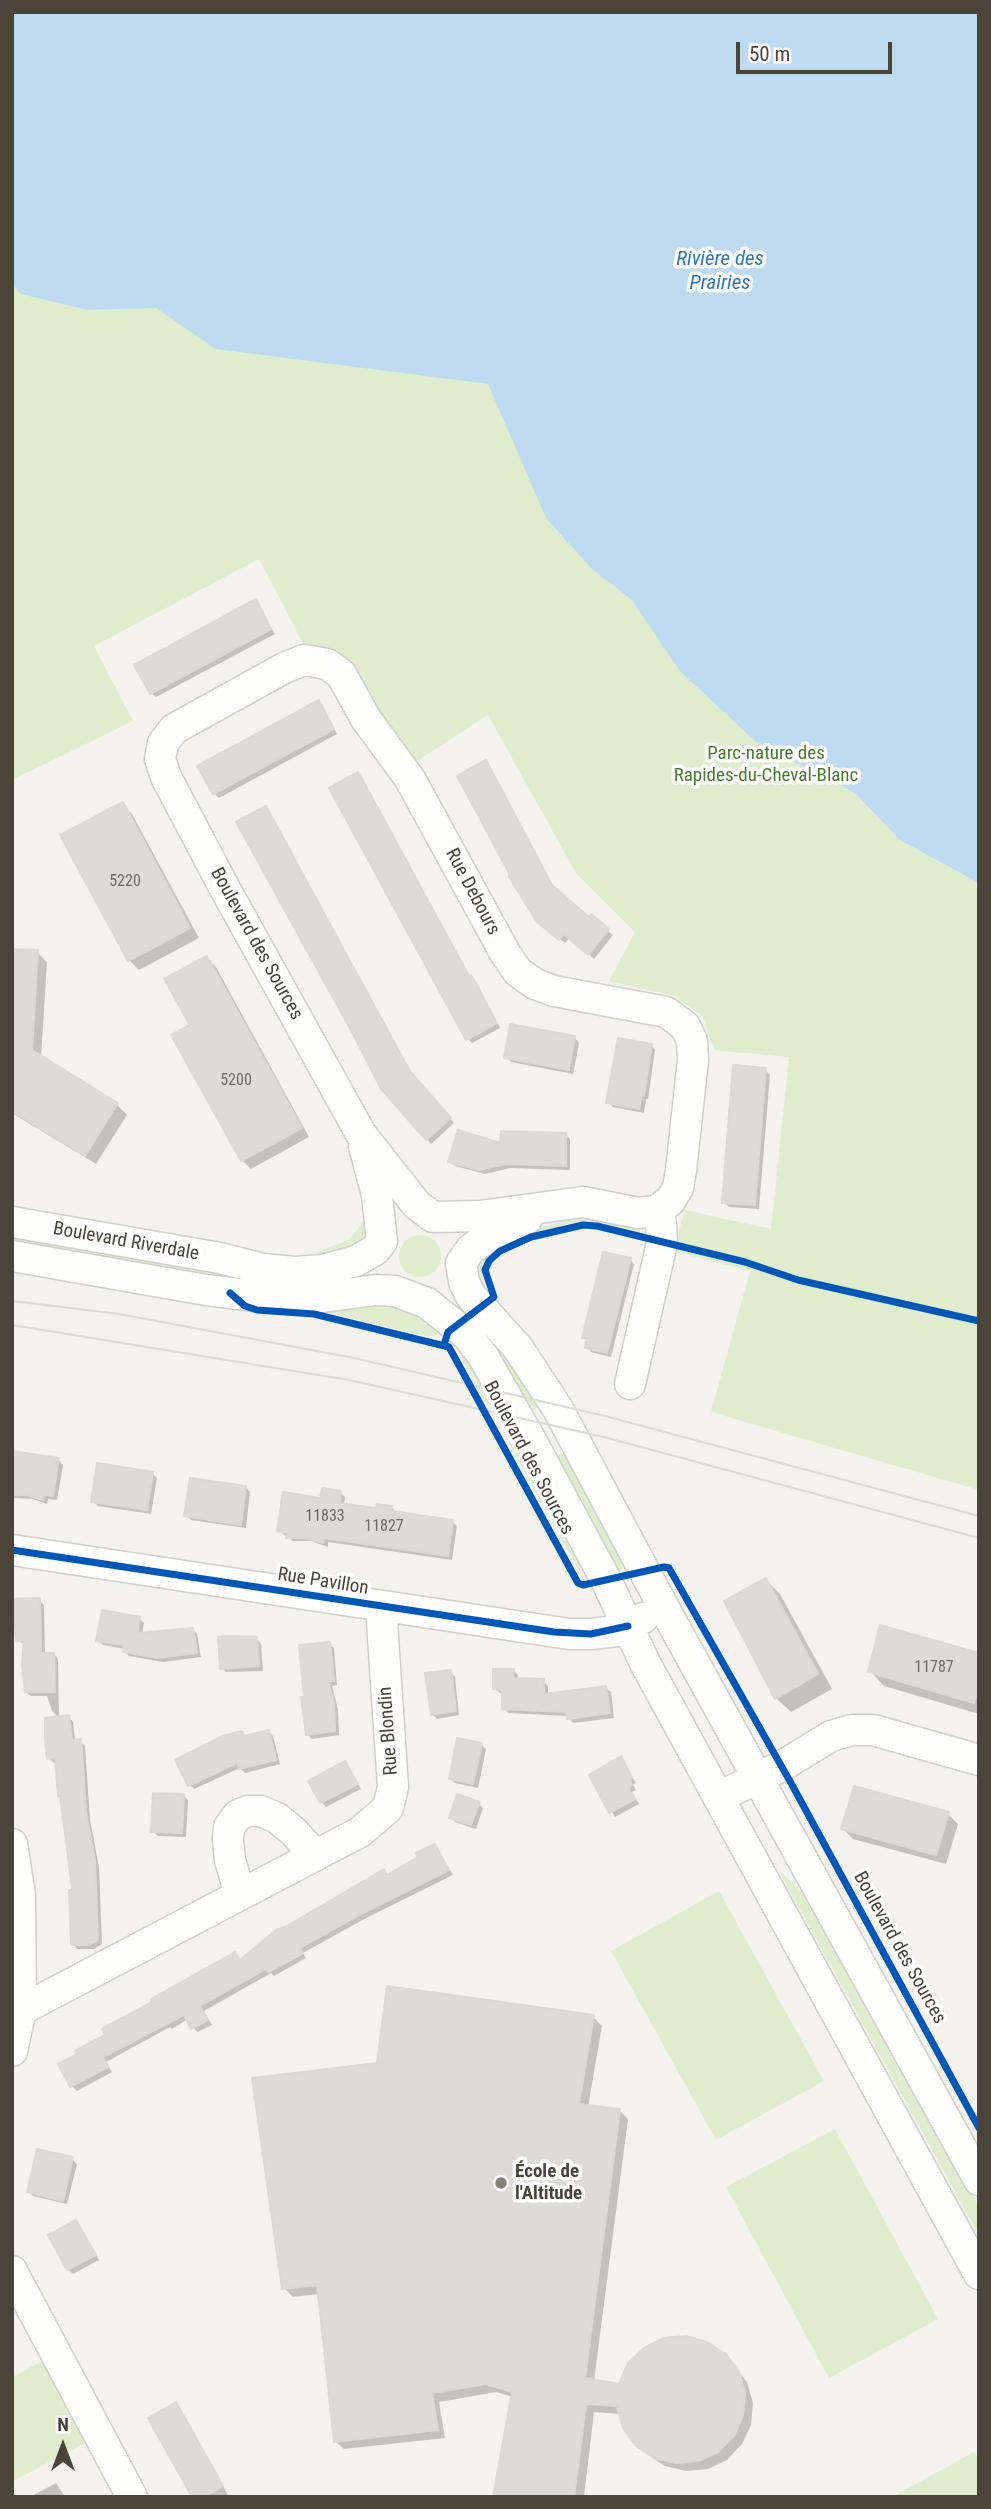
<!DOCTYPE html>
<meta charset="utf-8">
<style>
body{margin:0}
#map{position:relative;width:991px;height:2509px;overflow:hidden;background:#f3f2ed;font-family:"Roboto Condensed",sans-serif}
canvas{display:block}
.frame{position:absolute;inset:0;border:14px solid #4a4439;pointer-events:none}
.north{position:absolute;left:28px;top:2411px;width:70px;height:70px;-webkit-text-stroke:5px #fff;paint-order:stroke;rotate:0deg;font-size:19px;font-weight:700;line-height:28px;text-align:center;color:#4a4439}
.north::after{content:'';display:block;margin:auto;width:24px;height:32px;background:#4a4439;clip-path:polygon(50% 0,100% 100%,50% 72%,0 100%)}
.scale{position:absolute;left:736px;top:42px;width:156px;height:32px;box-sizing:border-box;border:4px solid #4a4439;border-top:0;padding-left:9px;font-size:21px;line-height:24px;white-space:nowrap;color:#4a4439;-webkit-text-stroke:5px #fff;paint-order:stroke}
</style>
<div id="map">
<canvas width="991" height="2509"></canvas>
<div class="frame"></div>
<div class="north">N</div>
<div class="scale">50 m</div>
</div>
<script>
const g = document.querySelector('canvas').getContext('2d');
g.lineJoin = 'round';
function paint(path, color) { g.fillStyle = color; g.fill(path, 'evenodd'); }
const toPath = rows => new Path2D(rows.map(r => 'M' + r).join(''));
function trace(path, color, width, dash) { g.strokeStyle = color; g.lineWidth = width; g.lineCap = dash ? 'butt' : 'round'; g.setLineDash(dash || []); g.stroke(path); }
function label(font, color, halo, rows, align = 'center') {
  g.font = font + ' "Roboto Condensed",sans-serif'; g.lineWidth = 7; g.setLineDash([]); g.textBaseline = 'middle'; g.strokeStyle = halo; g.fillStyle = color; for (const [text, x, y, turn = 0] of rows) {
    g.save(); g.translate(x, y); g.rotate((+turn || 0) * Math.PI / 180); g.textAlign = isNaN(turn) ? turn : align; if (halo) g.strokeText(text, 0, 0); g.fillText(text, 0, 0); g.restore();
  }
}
const green = toPath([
 [12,34,979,664,979,1490,711,1412,750,1271,673,1251,685,1210,771,1229,789,1057,714,1050,703,1017,675,996,609,981,635,932,576,873,488,715,417,761,390,728,355,669,342,656,329,649,305,647,259,559,94,646,133,721,12,780],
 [365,1216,368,1227,362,1244,312,1258,317,1252,348,1240,361,1225],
 [575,1218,590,1218,638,1228,643,1234,598,1222,578,1221,517,1238,493,1251,482,1264,481,1276,487,1294,482,1293,476,1269,482,1256,530,1230],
 [12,1234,186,1264,292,1291,12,1244],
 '399 1256a21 21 0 1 1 42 0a21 21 0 1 1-42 0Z',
 [379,1302,409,1309,444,1329,435,1336,425,1336,313,1309],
 [472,1319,490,1333,540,1406,530,1412,469,1321],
 [461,1353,469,1364,491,1405,487,1405,462,1359],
 [511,1440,579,1565,581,1575,508,1442],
 [565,1452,612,1539,623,1568,615,1571,555,1457],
 [782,1872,810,1902,824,1924,979,2206,979,2235,780,1873],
 [719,1891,824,2081,716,2140,611,1951],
 [835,2129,938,2319,829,2378,726,2187],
 [56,2354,100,2435,12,2482,12,2377],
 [974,2452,979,2460,979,2497,892,2497]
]);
const water = toPath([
 [12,12,979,12,979,883,900,840,855,793,756,742,680,671,631,599,592,569,546,518,488,384,216,349,156,308,87,310,21,294,12,284]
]);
const shadow = toPath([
 [255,601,275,634,156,697,151,693],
 [319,702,337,734,219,798,214,793],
 [485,762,490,767,556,891,589,919,591,917,613,935,594,959,570,937,565,943,544,926],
 [358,775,363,779,470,977,476,982,500,1028,472,1043,468,1039],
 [122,804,132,814,199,938,139,970,129,960],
 [266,808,270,813,414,1077,454,1123,431,1144,427,1139],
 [12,950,37,952,47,962,41,1058,117,1105,127,1115,96,1164,12,1113],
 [207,958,216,967,309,1137,251,1169,242,1160,192,1026],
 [575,1038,579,1043,573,1074,511,1062,506,1057],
 [651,1045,655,1050,648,1099,646,1099,644,1113,613,1107,608,1102],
 [765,1070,770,1075,759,1209,729,1207,724,1202],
 [566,1135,570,1139,570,1170,510,1168,485,1174,455,1166,450,1162,502,1145],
 [630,1259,634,1264,611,1357,591,1352,587,1347,588,1341,584,1337],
 [12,1453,58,1460,63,1465,57,1500,48,1499,47,1504,33,1499,12,1498],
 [152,1473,157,1478,151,1514,98,1506,93,1501],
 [246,1487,250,1492,246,1528,191,1520,186,1515],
 [340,1492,345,1497,344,1505,377,1510,391,1507,396,1512,452,1522,457,1526,452,1560,328,1542,328,1547,311,1541,293,1541,279,1531,322,1500],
 [766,1580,780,1594,832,1689,791,1712,776,1698],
 [39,1600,44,1605,45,1655,54,1654,58,1659,59,1718,69,1717,73,1722,75,1741,80,1741,85,1746,90,1819,99,1867,102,1944,94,1949,77,1949,73,1944,74,1891,58,1763,54,1763,49,1758,59,1718,52,1711,47,1696,31,1696,26,1692,25,1645,17,1640],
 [139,1618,144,1623,142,1635,193,1630,197,1634,201,1657,163,1662,129,1656,124,1651,125,1649,103,1645,98,1640],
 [257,1639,261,1644,263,1671,226,1672,222,1668],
 [329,1644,334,1648,337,1685,332,1686,338,1710,339,1735,312,1739,308,1735,306,1698],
 [979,1655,979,1714,884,1686,870,1671],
 [513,1670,518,1675,517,1680,543,1681,548,1686,548,1695,606,1688,611,1692,614,1718,573,1723,568,1716,508,1713,504,1708,504,1694,500,1693,495,1689],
 [451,1672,455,1677,459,1715,437,1719,432,1714],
 [269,1732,273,1736,280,1764,245,1773,240,1768,194,1789,190,1785,242,1733,247,1738],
 [481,1744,486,1749,478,1788,455,1783,451,1779],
 [621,1759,636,1783,633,1785,636,1790,632,1792,639,1804,615,1817,591,1775],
 [345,1763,361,1789,326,1807,322,1802],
 [183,1796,188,1800,186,1837,158,1836,153,1831],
 [479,1804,483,1808,476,1829,455,1822,451,1817],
 [948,1814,958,1824,946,1864,853,1839,843,1829],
 [434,1846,453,1875,368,1917,303,1953,306,1958,274,1976,271,1973,204,2011,212,2025,197,2032,188,2019,172,2029,170,2027,106,2062,112,2072,77,2091,72,2086,60,2065,235,1954,241,1962,288,1927,384,1871,389,1876,421,1858],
 [593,2017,602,2026,588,2107,619,2110,628,2119,594,2381,620,2386,725,2355,747,2382,753,2403,751,2425,742,2444,727,2460,708,2469,686,2471,665,2466,647,2454,638,2445,621,2414,594,2412,584,2497,495,2497,513,2397,496,2392,439,2402,445,2438,344,2449,335,2441,319,2294,293,2297,284,2288,378,2065],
 [72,2159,77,2164,67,2204,33,2196,29,2192],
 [76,2222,99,2260,73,2274,68,2269],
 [176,2404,180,2409,229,2497,194,2497],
 [56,2483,65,2497,30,2497]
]);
const building = toPath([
 [256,599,271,629,150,694,134,665,256,599],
 [319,700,334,729,213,794,197,766,319,700],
 [486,760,552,885,589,917,591,914,609,929,588,955,564,934,559,940,537,922,509,877,509,873,457,776,486,760],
 [358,772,469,976,471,975,497,1023,466,1040,329,788,358,772],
 [123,802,190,928,128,961,60,835,123,802],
 [266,806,409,1070,451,1118,426,1140,381,1089,353,1034,236,822,266,806],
 [12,949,38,950,32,1050,118,1103,85,1156,12,1111,12,949],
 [207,956,302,1128,241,1161,171,1035,190,1025,164,979,207,956],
 [510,1024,575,1036,569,1070,504,1058,510,1024],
 [618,1038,652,1044,644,1096,642,1095,639,1109,606,1103,618,1038],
 [733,1065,766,1068,755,1205,722,1203,733,1065],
 [458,1130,500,1143,501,1131,566,1133,566,1166,505,1164,479,1170,448,1162,458,1130],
 [603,1252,631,1258,607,1353,585,1348,587,1338,582,1338,603,1252],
 [12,1451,59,1458,53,1496,44,1495,43,1500,27,1495,12,1495,12,1451],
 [97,1463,153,1472,147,1510,91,1502,97,1463],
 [190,1478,246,1486,241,1525,184,1516,190,1478],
 [322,1488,341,1491,340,1503,376,1508,377,1504,392,1506,391,1511,453,1520,448,1556,324,1538,323,1543,305,1538,286,1538,287,1533,277,1531,283,1492,320,1498,322,1488],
 [766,1578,818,1674,775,1699,724,1601,766,1578],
 [40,1598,41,1653,54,1653,55,1692,25,1692,22,1665,24,1641,16,1641,13,1599,40,1598],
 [102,1610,140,1617,137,1633,193,1628,197,1653,157,1658,123,1652,124,1645,96,1641,102,1610],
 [880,1625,979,1653,979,1684,974,1703,868,1672,880,1625],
 [230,1636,257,1637,259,1666,220,1669,218,1637,230,1636],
 [330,1642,334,1681,328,1681,334,1704,335,1731,306,1735,301,1697,304,1697,299,1645,330,1642],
 [493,1669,514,1669,513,1678,544,1679,544,1694,606,1686,610,1713,567,1719,566,1712,502,1709,502,1690,493,1689,493,1669],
 [451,1670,456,1711,431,1715,425,1673,451,1670],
 [69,1715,72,1740,81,1739,86,1813,95,1861,98,1940,89,1945,71,1945,69,1890,72,1890,67,1849,60,1796,58,1796,55,1758,47,1759,45,1738,45,1718,69,1715],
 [269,1730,276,1760,239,1769,237,1763,188,1786,175,1760,223,1736,242,1731,244,1736,269,1730],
 [457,1738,482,1743,473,1784,449,1779,457,1738],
 [621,1756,632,1777,630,1780,632,1785,628,1787,635,1799,609,1813,589,1775,621,1756],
 [345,1761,358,1784,320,1803,308,1781,345,1761],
 [854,1786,949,1812,936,1855,841,1829,854,1786],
 [153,1793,184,1794,182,1833,151,1832,153,1793],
 [457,1794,480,1802,471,1825,449,1818,457,1794],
 [435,1844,449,1870,363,1913,300,1948,303,1953,268,1972,266,1969,200,2006,208,2020,191,2029,184,2015,103,2057,108,2067,70,2087,58,2064,77,2054,75,2051,105,2035,102,2029,152,2002,151,1999,235,1952,240,1960,276,1930,287,1926,384,1869,387,1875,418,1857,416,1853,435,1844],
 [387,1986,594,2015,579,2104,620,2109,585,2378,619,2384,628,2363,644,2348,664,2338,686,2336,707,2342,726,2354,739,2372,745,2393,743,2415,734,2436,718,2452,698,2461,676,2463,655,2458,636,2446,623,2428,617,2406,586,2404,574,2497,493,2497,512,2392,486,2384,432,2393,438,2430,334,2442,317,2285,282,2289,252,2078,377,2063,387,1986],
 [37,2149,73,2157,63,2201,27,2192,37,2149],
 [76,2220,96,2255,67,2270,48,2235,76,2220],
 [176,2402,223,2486,204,2497,192,2497,148,2418,176,2402]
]);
const minor = toPath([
 [304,660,327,664,341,674,366,719,410,779,505,953,518,972,535,984,554,991,666,1012,685,1026,692,1041,693,1060,681,1170,678,1188,670,1201,656,1211,638,1213,583,1202,480,1216,433,1217,417,1205,361,1134,224,887,166,777,160,759,163,743,174,729,284,668,304,660],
 [364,1146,377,1195,382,1241],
 [12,1222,220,1258,263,1269,294,1272,323,1270,356,1261,375,1250,382,1241],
 [12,1256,206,1290,272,1298,308,1299,376,1290,395,1291,427,1303,467,1335,483,1356,533,1444,606,1580,645,1663,979,2274],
 [461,1263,464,1282,471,1296,518,1348,558,1409,664,1608,979,2180],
 [461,1263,471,1249,488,1237,527,1219],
 [630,1384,662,1243,661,1223,656,1211],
 [12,1550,569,1634,591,1634,617,1631,643,1618],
 [719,1797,782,1766,831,1736,852,1730,873,1730,979,1760],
 [12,1844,20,1895,21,2010,12,2051],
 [240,1894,230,1860,228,1840,229,1827,238,1815,248,1811,261,1811,277,1818,293,1831,315,1855],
 [21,2010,360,1832,388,1808,393,1787,381,1607],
 [12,2271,132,2497]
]);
const tram = toPath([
 [12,1301,119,1314,354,1358,605,1416,979,1516],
 [12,1325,349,1380,604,1437,979,1538]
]);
const cycleway = toPath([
 [230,1293,245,1306,257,1310,314,1314,449,1347,578,1583,583,1585,664,1567,669,1568,791,1783,979,2128],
 [444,1345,448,1332,494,1297,485,1270,489,1261,500,1251,531,1237,583,1225,597,1226,745,1262,798,1280,979,1321],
 [12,1550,554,1632,591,1634,628,1626]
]);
const markers = [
 [501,2183,7,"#858178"]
];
const numberNames = [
 ["5220",125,882],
 ["5200",236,1081],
 ["11833",325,1517],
 ["11827",384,1527],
 ["11787",934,1668]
];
const parkNames = [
 ["Parc-nature des",766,754],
 ["Rapides-du-Cheval-Blanc",766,776]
];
const streetNames = [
 ["Rue Debours",472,892,62],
 ["Boulevard des Sources",256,944,61],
 ["Boulevard Riverdale",126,1242,10],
 ["Boulevard des Sources",528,1458,62],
 ["Rue Pavillon",323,1582,9],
 ["Rue Blondin",389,1731,-94],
 ["Boulevard des Sources",899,1948,61]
];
const poiNames = [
 ["École de",515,2172],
 ["l'Altitude",515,2194]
];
const waterNames = [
 ["Rivière des",720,260],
 ["Prairies",720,284]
];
paint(green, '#dfedce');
paint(water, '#bedaf0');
paint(shadow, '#0003');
paint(building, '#dddbd5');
trace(building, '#dbd9d3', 2);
trace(minor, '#d1cfcb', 33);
trace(minor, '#fdfdfc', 30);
trace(tram, '#dadad9', 2);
trace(cycleway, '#0057b8', 7);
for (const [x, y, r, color] of markers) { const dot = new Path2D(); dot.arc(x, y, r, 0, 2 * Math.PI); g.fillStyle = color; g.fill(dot); trace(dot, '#fff', 2.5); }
label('16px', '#706a61', null, numberNames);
label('19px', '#467d2a', '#fff', parkNames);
label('19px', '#4a4439', '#fff', streetNames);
label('bold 19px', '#4a4439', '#fff', poiNames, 'left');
label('italic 21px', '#3078b8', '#fff', waterNames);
</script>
